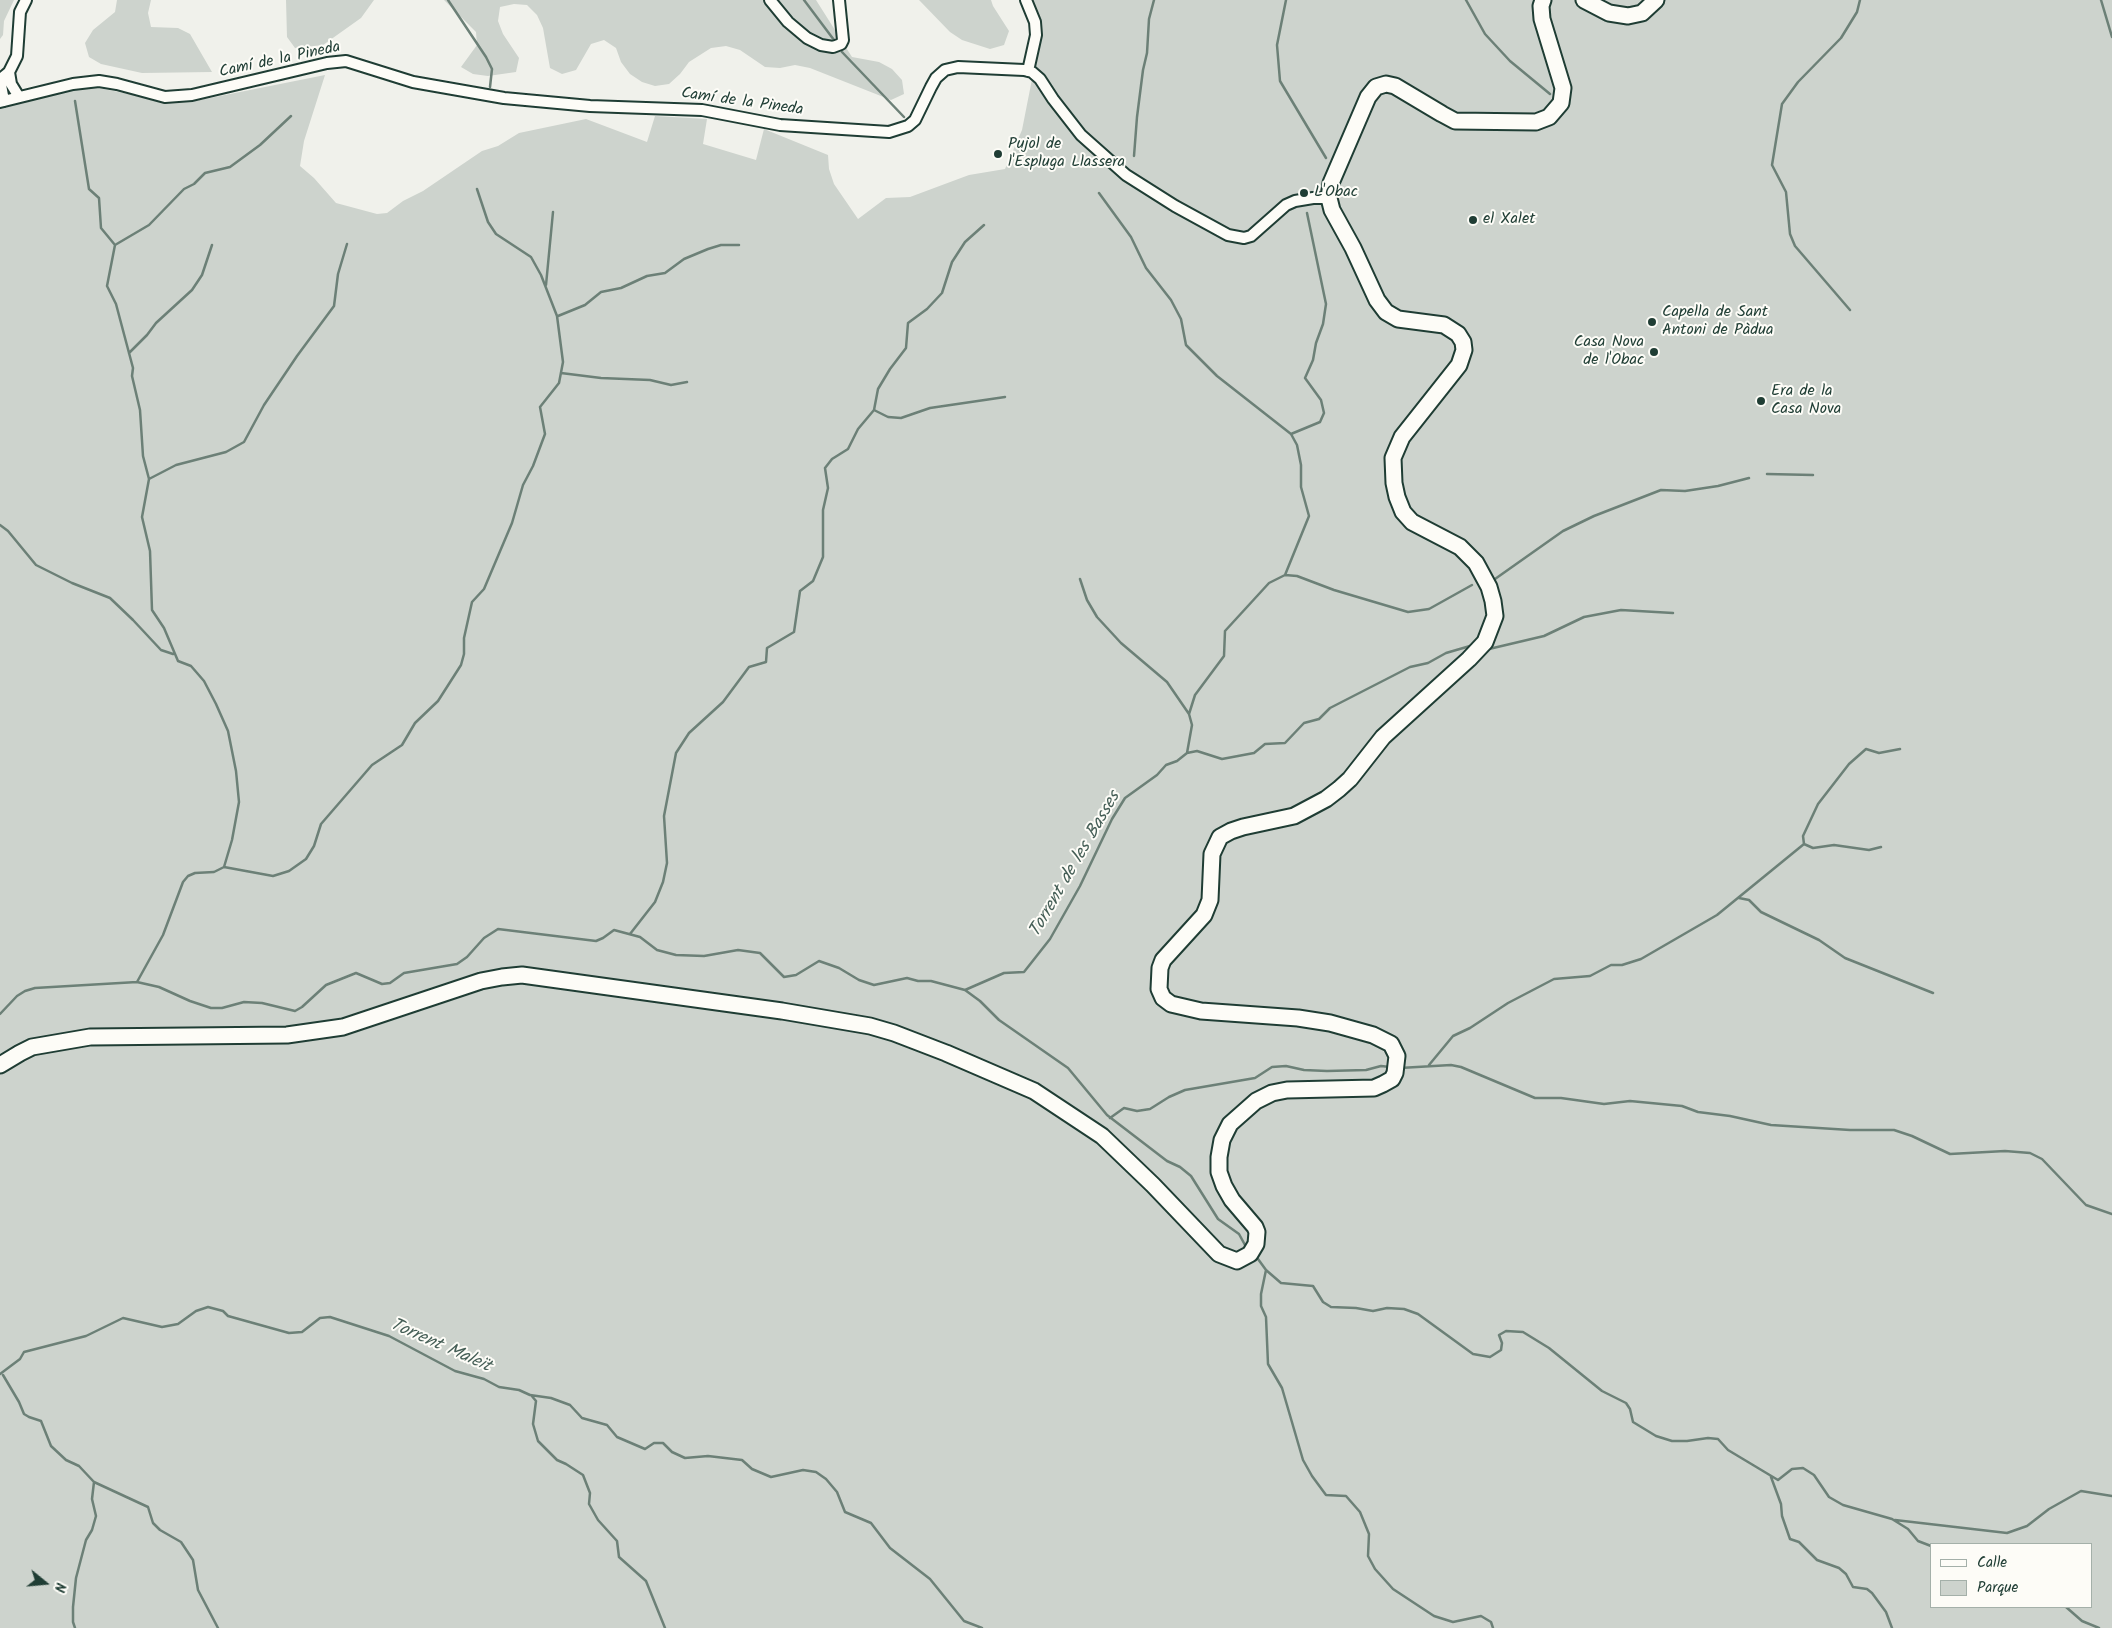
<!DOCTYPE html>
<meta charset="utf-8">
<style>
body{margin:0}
#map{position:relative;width:2112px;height:1628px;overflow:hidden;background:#f0f1eb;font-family:Kalam,sans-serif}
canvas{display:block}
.legend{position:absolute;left:1930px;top:1543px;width:162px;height:65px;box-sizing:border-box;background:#fdfcf7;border:1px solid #a4b0a9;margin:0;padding:6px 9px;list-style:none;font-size:15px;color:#1f3d34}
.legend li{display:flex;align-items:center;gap:10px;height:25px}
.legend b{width:25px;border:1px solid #a4b0a9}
.north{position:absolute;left:20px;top:1558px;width:50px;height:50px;-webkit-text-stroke:4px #fdfcf7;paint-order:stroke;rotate:107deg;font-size:14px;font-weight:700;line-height:20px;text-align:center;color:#1f3d34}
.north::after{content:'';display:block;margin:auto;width:18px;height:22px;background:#1f3d34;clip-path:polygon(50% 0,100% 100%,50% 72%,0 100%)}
</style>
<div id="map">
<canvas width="2112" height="1628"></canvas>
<ul class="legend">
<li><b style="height:6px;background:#fdfcf7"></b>Calle</li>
<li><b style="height:14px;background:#cdd3cd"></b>Parque</li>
</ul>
<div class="north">N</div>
</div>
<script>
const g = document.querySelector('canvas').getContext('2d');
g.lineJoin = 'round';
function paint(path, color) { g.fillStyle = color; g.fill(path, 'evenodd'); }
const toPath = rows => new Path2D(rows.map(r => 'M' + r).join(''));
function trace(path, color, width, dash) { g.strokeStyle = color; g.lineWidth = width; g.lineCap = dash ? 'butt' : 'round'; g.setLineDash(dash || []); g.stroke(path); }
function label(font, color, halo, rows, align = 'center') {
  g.font = font + ' Kalam,sans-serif'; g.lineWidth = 4; g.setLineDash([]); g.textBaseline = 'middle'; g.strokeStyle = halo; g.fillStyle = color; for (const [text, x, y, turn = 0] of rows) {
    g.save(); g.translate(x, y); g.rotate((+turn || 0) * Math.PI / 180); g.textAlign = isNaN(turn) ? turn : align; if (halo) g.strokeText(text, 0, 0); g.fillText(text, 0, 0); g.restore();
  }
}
const green = toPath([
 [0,0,14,0,4,21,3,35,0,39],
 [117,0,151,0,148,13,151,27,178,28,190,34,212,72,142,73,101,64,89,57,85,43,93,30,115,12],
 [286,0,374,0,361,18,323,45,295,48,287,37],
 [444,0,816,0,852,57,879,62,892,69,902,80,904,94,891,100,810,68,795,65,780,68,765,67,740,50,726,46,711,48,689,62,680,74,669,84,655,86,642,82,630,74,621,62,616,48,604,40,591,44,576,70,562,74,550,68,543,28,537,15,527,5,514,4,500,7,498,21,503,34,519,58,516,72,488,76,473,74,461,67,477,45,476,32],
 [919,0,991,0,993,6,1009,31,1004,45,990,49,962,40,950,32],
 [1029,0,2112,0,2112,1628,0,1628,0,109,59,92,93,87,155,99,190,102,325,75,304,141,300,166,314,178,336,203,377,214,387,213,403,201,423,191,482,151,498,146,519,133,586,119,647,142,655,116,707,119,703,144,756,160,764,129,828,155,829,169,834,184,858,219,886,198,910,197,969,175,1005,169,1022,130,1034,69,1037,30],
 [1931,1544,2091,1544,2091,1607,1931,1607]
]);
const stream = toPath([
 [448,0,486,57,492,69,490,87],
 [804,0,834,40],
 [1286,0,1277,45,1280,81,1326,158],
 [1466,0,1485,34,1510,61,1550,94],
 [2101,0,2112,37],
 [842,52,904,117],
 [75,101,89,189,99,198,101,228,115,245,107,286,116,304,133,368,132,376,140,410,143,456,149,479,142,517,150,551,152,610,164,628,178,661,191,666,204,681,216,704,228,731,236,771,239,802,232,840,224,867,214,872,195,873,188,876,183,882,163,935,137,982],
 [1134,156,1137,117,1143,70,1147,53,1149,19,1154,0],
 [1099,193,1131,237,1146,268,1171,300,1181,319,1186,345,1217,376,1291,434,1297,445,1301,465,1301,487,1309,516,1285,575],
 [115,245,149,225,184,189,194,184,205,173,230,167,260,145,291,116],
 [546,285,553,212],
 [1850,310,1795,246,1790,234,1786,192,1772,165,1782,104,1798,82,1841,38,1857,12,1860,0],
 [558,316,585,305,601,292,621,288,647,276,665,273,684,259,708,249,721,245,739,245],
 [129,353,147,335,156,323,192,290,202,275,212,245],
 [561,373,601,378,650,380,671,385,687,382],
 [874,410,878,389,890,369,906,348,908,323,927,309,942,293,952,262,965,242,984,225],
 [1291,434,1320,422,1324,413,1321,400,1305,378,1313,360,1316,343,1323,324,1326,304,1307,213],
 [1767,474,1813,475],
 [149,479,176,465,226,452,244,442,264,405,297,356,334,306,338,274,347,244],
 [0,525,8,531,36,565,72,583,110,598,133,620,161,650,173,654],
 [1080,579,1087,600,1097,617,1121,643,1167,682,1189,714],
 [1495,579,1563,531,1594,516,1661,490,1685,491,1718,486,1749,478],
 [1489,649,1544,636,1584,617,1621,610,1673,613],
 [1187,753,1197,751,1222,759,1254,753,1265,744,1285,743,1304,723,1319,719,1330,708,1410,667,1428,663,1446,653,1470,646],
 [1804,844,1813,848,1834,845,1869,850,1881,847],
 [224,867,273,876,289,871,306,859,314,846,321,824,372,765,402,745,415,723,438,701,461,665,464,654,464,638,472,602,484,589,512,523,523,485,533,466,545,434,540,407,559,383,563,362,557,316,541,275,531,257,496,234,488,222,477,189],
 [1739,898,1749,900,1761,912,1819,940,1845,958,1933,993],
 [630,934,655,902,663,882,667,863,664,816,676,753,689,733,723,702,749,667,766,662,767,648,794,632,800,591,813,581,823,557,823,510,828,488,825,468,832,459,848,449,858,429,874,410,888,417,901,418,930,408,1005,397],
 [965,990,1004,973,1024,972,1050,939,1080,886,1112,819,1125,798,1157,775,1166,765,1177,761,1187,753,1192,725,1189,714,1195,695,1224,656,1225,631,1269,583,1285,575,1297,576,1334,590,1408,612,1429,609,1472,585],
 [0,1014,17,996,25,991,35,988,137,982,159,987,190,1001,211,1008,222,1008,244,1002,262,1003,295,1011,302,1007,326,985,356,973,382,984,390,983,404,973,457,964,467,957,484,938,498,929,596,941,603,938,614,930,640,937,657,950,676,955,704,956,738,950,760,953,784,977,796,975,819,961,839,968,859,980,874,985,907,978,918,981,931,981,965,990,980,1001,999,1020,1068,1068,1107,1115,1167,1161,1180,1167,1191,1176,1218,1219,1239,1234,1245,1245],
 [1429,1065,1453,1036,1470,1028,1508,1003,1554,979,1590,976,1611,965,1622,965,1641,959,1717,915,1804,844,1803,836,1818,804,1849,764,1866,749,1879,753,1900,749],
 [1400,1068,1451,1065,1461,1067,1535,1098,1561,1098,1604,1104,1630,1101,1682,1106,1698,1112,1730,1116,1771,1125,1850,1130,1894,1130,1912,1136,1950,1154,2005,1151,2030,1153,2042,1159,2086,1205,2112,1214],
 [1110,1118,1124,1108,1137,1111,1150,1109,1169,1097,1185,1090,1255,1078,1272,1067,1286,1066,1304,1070,1327,1071,1366,1070,1381,1066,1390,1067],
 [1258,1259,1266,1270,1281,1283,1313,1286,1323,1302,1331,1307,1356,1308,1373,1311,1387,1308,1404,1309,1418,1314,1473,1354,1490,1357,1501,1350,1502,1343,1499,1335,1506,1331,1523,1332,1549,1348,1602,1391,1626,1403,1630,1409,1633,1422,1656,1436,1672,1441,1687,1441,1708,1438,1718,1439,1728,1450,1778,1480,1792,1469,1803,1468,1814,1475,1829,1497,1843,1505,1892,1519,1908,1529,1918,1541,1931,1546],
 [1266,1270,1261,1294,1261,1306,1266,1317,1268,1364,1282,1388,1303,1460,1312,1476,1326,1495,1346,1496,1360,1512,1369,1534,1368,1556,1375,1569,1393,1589,1434,1616,1453,1622,1481,1616,1491,1622,1493,1628],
 [0,1374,20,1359,24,1352,86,1336,123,1318,162,1327,178,1324,196,1311,208,1307,223,1311,228,1316,289,1333,302,1332,320,1318,330,1317,389,1336,455,1371,484,1379,499,1387,519,1390,530,1395,551,1398,570,1405,582,1418,607,1425,617,1437,645,1449,654,1443,663,1443,672,1452,685,1458,708,1456,742,1460,752,1469,771,1477,803,1470,816,1472,826,1479,837,1492,845,1512,871,1523,890,1548,930,1579,964,1621,982,1628],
 [3,1375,19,1402,24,1414,29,1417,41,1421,51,1446,66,1460,79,1466,94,1482,148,1507,153,1523,160,1530,181,1542,193,1560,198,1590,218,1628],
 [531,1395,536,1401,533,1424,538,1441,557,1460,566,1464,583,1475,590,1493,589,1504,598,1520,617,1541,619,1557,646,1581,665,1628],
 [1771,1477,1781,1504,1782,1516,1790,1539,1799,1542,1817,1560,1839,1568,1846,1574,1853,1587,1867,1589,1872,1593,1886,1612,1892,1628],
 [1895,1520,2007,1533,2027,1526,2049,1509,2081,1491,2112,1496],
 [2066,1607,2082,1621,2099,1628],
 [75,1628,73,1622,73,1607,76,1578,86,1540,92,1530,96,1516,92,1499,94,1482]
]);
const street = toPath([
 [770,0,788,22,807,38,821,45,833,47,841,44,843,40,839,0],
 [1026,0,1035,22,1036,35,1028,71],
 [9,72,11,84,19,97],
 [4,101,1,85,3,77,9,72,17,56,20,12,26,0],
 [0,102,73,84,99,81,117,84,165,97,192,95,327,63,346,61,413,82,504,98,590,106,702,110,780,125,889,132,908,126,915,120,931,87,936,78,945,70,958,67,1024,70,1032,72,1040,79,1053,99,1081,135,1126,175,1175,206,1228,235,1244,238,1251,236,1286,205,1295,201,1313,198,1329,198]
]);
const secondary = toPath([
 [1584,0,1609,13,1628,16,1642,13,1656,0],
 [0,1065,20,1053,32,1047,90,1037,287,1035,343,1027,481,981,502,977,522,975,782,1011,870,1026,894,1033,946,1053,1034,1091,1102,1136,1153,1185,1219,1254,1237,1261,1250,1254,1256,1244,1257,1232,1255,1227,1232,1200,1224,1186,1219,1172,1219,1157,1222,1140,1230,1124,1256,1101,1272,1093,1287,1090,1374,1088,1383,1084,1392,1079,1395,1073,1397,1056,1391,1044,1373,1035,1330,1023,1298,1018,1201,1011,1171,1004,1163,998,1159,989,1160,968,1163,960,1204,915,1210,900,1212,854,1220,837,1231,831,1243,827,1294,816,1326,799,1339,789,1350,779,1383,737,1469,659,1485,642,1495,616,1493,601,1489,587,1476,563,1460,547,1412,522,1403,512,1397,497,1394,483,1393,458,1402,437,1459,365,1464,350,1463,342,1458,334,1444,325,1398,319,1386,312,1377,300,1353,248,1332,210,1329,198,1331,183,1368,97,1376,87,1386,84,1395,86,1442,114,1455,121,1536,122,1549,117,1561,103,1563,88,1542,19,1541,6,1543,0]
]);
const markers = [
 [998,154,5,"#1f3d34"],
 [1304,193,5,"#1f3d34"],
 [1473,220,5,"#1f3d34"],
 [1652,322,5,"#1f3d34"],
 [1654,352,5,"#1f3d34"],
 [1761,401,5,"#1f3d34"]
];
const streetNames = [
 ["Camí de la Pineda",280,61,-12],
 ["Camí de la Pineda",742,103,8]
];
const poiNames = [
 ["Pujol de",1008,145],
 ["l'Espluga Llassera",1008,163],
 ["L'Obac",1314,193],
 ["el Xalet",1483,220],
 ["Capella de Sant",1662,313],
 ["Antoni de Pàdua",1662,331],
 ["Casa Nova",1644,343,"right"],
 ["de l'Obac",1644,361,"right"],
 ["Era de la",1771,392],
 ["Casa Nova",1771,410]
];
const waterNames = [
 ["Torrent de les Basses",1076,865,-60],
 ["Torrent Maleït",440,1347,24]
];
paint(green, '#cdd3cd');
trace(stream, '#6c8077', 2.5);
trace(street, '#1f3d34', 14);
trace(secondary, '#1f3d34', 19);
trace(street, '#fdfcf7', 10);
trace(secondary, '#fdfcf7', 15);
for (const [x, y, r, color] of markers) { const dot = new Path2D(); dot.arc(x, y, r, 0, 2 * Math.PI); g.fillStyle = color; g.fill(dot); trace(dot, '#fdfcf7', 2); }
label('16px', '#1f3d34', '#fdfcf7', streetNames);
label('16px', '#1f3d34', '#fdfcf7', poiNames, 'left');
label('italic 18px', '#455e56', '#fdfcf7', waterNames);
</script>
